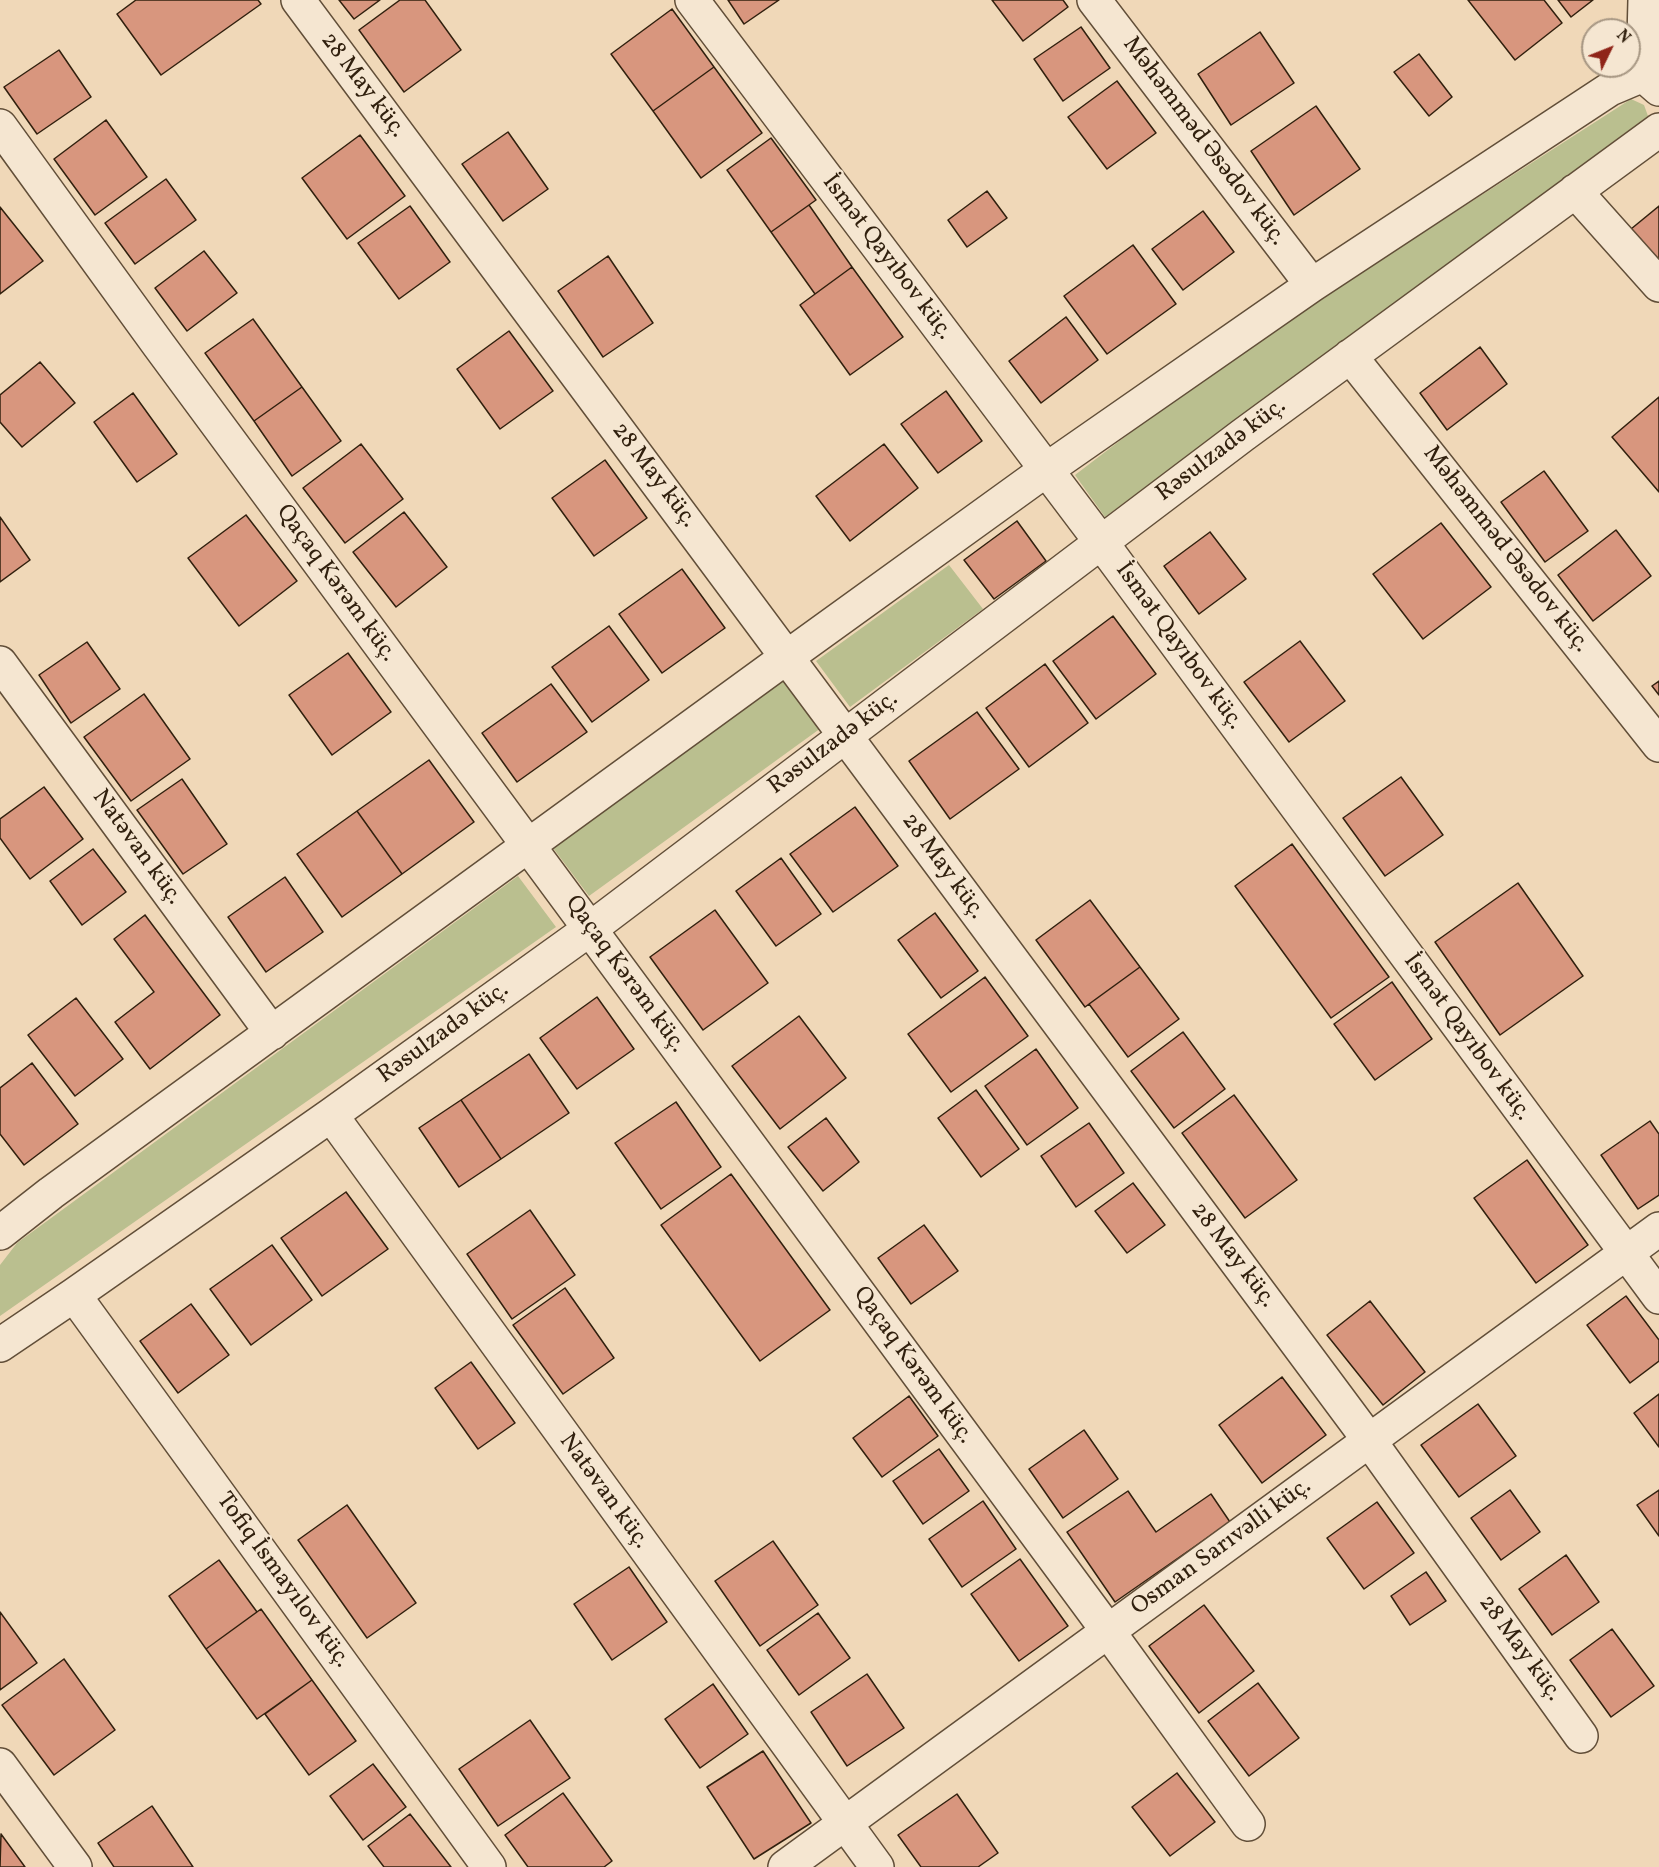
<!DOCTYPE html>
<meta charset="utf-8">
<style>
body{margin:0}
#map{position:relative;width:1659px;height:1867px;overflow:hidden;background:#f0d8b8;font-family:Vollkorn,serif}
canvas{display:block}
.north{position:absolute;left:1581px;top:18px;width:60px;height:60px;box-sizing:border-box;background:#f5e6d1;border:2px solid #a79783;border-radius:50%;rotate:47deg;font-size:16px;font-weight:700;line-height:24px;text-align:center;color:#31200e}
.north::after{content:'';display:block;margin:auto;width:21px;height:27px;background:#8f2418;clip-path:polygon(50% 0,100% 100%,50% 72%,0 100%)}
</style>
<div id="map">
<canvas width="1659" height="1867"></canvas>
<div class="north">N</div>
</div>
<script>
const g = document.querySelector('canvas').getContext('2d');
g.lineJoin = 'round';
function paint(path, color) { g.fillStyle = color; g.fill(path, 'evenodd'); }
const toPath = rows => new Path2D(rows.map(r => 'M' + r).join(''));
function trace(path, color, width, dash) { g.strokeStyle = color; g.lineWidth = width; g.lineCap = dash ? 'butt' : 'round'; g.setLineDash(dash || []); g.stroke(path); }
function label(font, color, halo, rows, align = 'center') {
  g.font = font + ' Vollkorn,serif'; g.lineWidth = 4.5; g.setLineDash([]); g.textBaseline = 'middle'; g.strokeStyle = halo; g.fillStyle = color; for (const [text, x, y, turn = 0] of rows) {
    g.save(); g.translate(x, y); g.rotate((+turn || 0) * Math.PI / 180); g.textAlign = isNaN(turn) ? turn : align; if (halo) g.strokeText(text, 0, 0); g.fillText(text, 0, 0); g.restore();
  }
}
const green = toPath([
 [1631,99,1644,105,1648,116,1105,517,1075,475,1190,387,1362,272],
 [949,565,983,609,850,707,816,661],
 [784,677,821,728,589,896,553,848],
 [518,876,556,927,0,1316,0,1265,17,1243]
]);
const building = toPath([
 [136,0,258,0,261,4,161,75,117,14,136,0],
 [339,0,380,0,354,19,339,0],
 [400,0,425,0,461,50,404,92,359,30,400,0],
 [728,0,779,0,744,24,728,0],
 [992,0,1063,0,1068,7,1023,41,992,0],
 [1468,0,1544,0,1562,23,1515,60,1468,0],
 [1558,0,1593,0,1571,17,1558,0],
 [672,9,714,67,653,111,611,54,672,9],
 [1081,27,1110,68,1063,101,1034,59,1081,27],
 [1260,32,1294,83,1231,125,1198,74,1260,32],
 [59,50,91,97,37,134,4,87,59,50],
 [1419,54,1452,97,1429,116,1394,72,1419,54],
 [714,67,762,133,701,178,653,111,714,67],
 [1117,81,1156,133,1107,169,1068,117,1117,81],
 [1316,106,1360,169,1294,215,1251,151,1316,106],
 [106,120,147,177,95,215,54,159,106,120],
 [508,132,548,189,503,221,462,164,508,132],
 [360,135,405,196,347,239,302,178,360,135],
 [771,138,816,200,771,232,727,170,771,138],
 [166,179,196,220,135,264,105,223,166,179],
 [987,191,1007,218,967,247,948,220,987,191],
 [809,205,852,267,815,294,771,232,809,205],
 [410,206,450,262,399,299,358,243,410,206],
 [1659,206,1659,263,1631,229,1659,206],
 [0,207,43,261,0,294,0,207],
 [1203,211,1234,252,1183,290,1152,249,1203,211],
 [1133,245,1176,304,1107,354,1064,296,1133,245],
 [204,251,237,293,187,331,155,288,204,251],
 [608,256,653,323,603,357,558,291,608,256],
 [852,267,903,337,850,375,800,305,852,267],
 [1066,317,1098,360,1041,403,1009,361,1066,317],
 [253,319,302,387,254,421,205,353,253,319],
 [509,331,553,391,500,429,457,369,509,331],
 [1480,347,1507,384,1447,430,1420,393,1480,347],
 [40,362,75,403,22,447,0,422,0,395,40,362],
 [302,387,341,441,292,476,254,421,302,387],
 [946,391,982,441,938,473,901,424,946,391],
 [133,393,177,454,137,482,94,422,133,393],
 [1659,397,1659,492,1612,437,1659,397],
 [361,444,403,499,345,543,303,488,361,444],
 [884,444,918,488,850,541,816,496,884,444],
 [605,460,647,518,594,556,552,498,605,460],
 [1544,471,1588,531,1545,562,1501,502,1544,471],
 [404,512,447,567,396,607,353,552,404,512],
 [246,515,297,581,239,626,188,558,246,515],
 [0,517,30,560,0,582,0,517],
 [1017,521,1046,561,994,599,964,560,1017,521],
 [1441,523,1491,587,1423,639,1373,574,1441,523],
 [1616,530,1651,576,1593,621,1558,575,1616,530],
 [1210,532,1246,579,1199,614,1164,566,1210,532],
 [682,569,725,628,662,673,619,614,682,569],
 [1113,616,1156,674,1096,719,1053,661,1113,616],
 [609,626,649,680,592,722,552,667,609,626],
 [1300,641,1345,701,1289,742,1244,682,1300,641],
 [87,642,120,689,71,723,39,675,87,642],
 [348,653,391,712,332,755,289,695,348,653],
 [1045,664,1088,723,1029,767,986,708,1045,664],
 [1659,681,1659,695,1652,686,1659,681],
 [551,684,587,732,517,782,482,733,551,684],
 [144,694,190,759,131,801,84,737,144,694],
 [977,712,1019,769,950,819,909,761,977,712],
 [429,760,474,822,402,874,357,811,429,760],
 [1401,777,1443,835,1385,876,1343,818,1401,777],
 [182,779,227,844,183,874,137,810,182,779],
 [44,787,83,839,30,879,0,838,0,819,44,787],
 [855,807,898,866,833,912,790,854,855,807],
 [357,811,402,874,342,917,297,854,357,811],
 [1292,844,1389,977,1331,1018,1235,886,1292,844],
 [93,849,126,892,82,925,50,881,93,849],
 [781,858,821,914,776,946,736,891,781,858],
 [285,877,323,932,266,972,228,917,285,877],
 [1518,883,1583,976,1500,1035,1435,942,1518,883],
 [1090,900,1140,967,1085,1007,1036,940,1090,900],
 [715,910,768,983,703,1030,650,957,715,910],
 [935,913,978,971,941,998,898,940,935,913],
 [145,915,220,1015,150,1069,115,1022,154,992,114,939,145,915],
 [1140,967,1179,1019,1128,1057,1089,1004,1140,967],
 [985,977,1028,1036,951,1092,908,1034,985,977],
 [1392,982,1432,1039,1375,1080,1334,1024,1392,982],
 [597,997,634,1049,577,1089,540,1038,597,997],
 [76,998,123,1059,75,1096,28,1035,76,998],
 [799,1016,846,1078,780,1129,732,1066,799,1016],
 [1183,1032,1225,1089,1174,1128,1131,1071,1183,1032],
 [1036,1049,1078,1108,1027,1145,985,1086,1036,1049],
 [529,1054,569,1113,501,1159,461,1100,529,1054],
 [32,1063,78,1124,24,1165,0,1134,0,1088,32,1063],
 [976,1090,1019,1149,981,1177,938,1118,976,1090],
 [1234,1095,1297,1180,1245,1218,1182,1133,1234,1095],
 [461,1100,501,1159,459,1187,419,1128,461,1100],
 [676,1102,721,1167,661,1209,615,1143,676,1102],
 [826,1118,859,1162,823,1191,788,1147,826,1118],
 [1650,1121,1659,1134,1659,1195,1638,1209,1601,1155,1650,1121],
 [1089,1123,1124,1173,1076,1207,1041,1156,1089,1123],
 [1527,1160,1588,1245,1536,1283,1474,1198,1527,1160],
 [731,1174,830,1310,760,1361,661,1225,731,1174],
 [1133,1183,1165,1225,1127,1253,1095,1211,1133,1183],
 [346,1192,388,1249,322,1296,281,1238,346,1192],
 [530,1210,575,1275,512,1319,467,1254,530,1210],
 [924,1225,958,1271,911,1304,878,1258,924,1225],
 [272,1245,312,1300,251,1345,210,1289,272,1245],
 [565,1288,614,1358,563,1394,513,1325,565,1288],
 [1626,1296,1659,1340,1659,1361,1630,1383,1587,1325,1626,1296],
 [1370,1301,1425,1372,1383,1405,1327,1335,1370,1301],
 [191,1304,229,1355,178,1393,140,1341,191,1304],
 [471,1362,515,1423,478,1449,435,1388,471,1362],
 [1282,1377,1326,1435,1262,1483,1219,1425,1282,1377],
 [1659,1394,1659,1447,1634,1413,1659,1394],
 [909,1396,938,1436,882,1477,853,1438,909,1396],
 [1478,1404,1516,1456,1459,1497,1421,1445,1478,1404],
 [1084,1430,1118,1479,1063,1518,1029,1469,1084,1430],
 [939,1449,969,1491,923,1524,893,1481,939,1449],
 [1510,1490,1540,1532,1501,1560,1471,1518,1510,1490],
 [1659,1490,1659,1536,1637,1505,1659,1490],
 [1128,1491,1156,1532,1211,1494,1230,1522,1115,1602,1067,1532,1128,1491],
 [983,1501,1016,1549,962,1587,929,1539,983,1501],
 [1377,1502,1414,1553,1364,1589,1327,1538,1377,1502],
 [347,1505,416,1603,367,1638,298,1540,347,1505],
 [773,1541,818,1605,760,1646,715,1581,773,1541],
 [1566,1555,1599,1602,1552,1635,1519,1589,1566,1555],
 [1020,1559,1068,1626,1019,1661,971,1594,1020,1559],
 [219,1560,257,1612,206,1649,169,1596,219,1560],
 [629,1567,667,1622,612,1660,574,1604,629,1567],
 [1426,1572,1446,1601,1410,1625,1391,1596,1426,1572],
 [1204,1605,1254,1671,1199,1713,1149,1646,1204,1605],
 [261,1609,312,1680,257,1719,206,1649,261,1609],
 [0,1612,37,1663,0,1690,0,1612],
 [818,1613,850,1658,799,1695,767,1650,818,1613],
 [1612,1629,1654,1686,1611,1717,1570,1660,1612,1629],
 [64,1659,115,1730,54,1775,2,1705,64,1659],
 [867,1674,904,1728,847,1766,811,1712,867,1674],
 [312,1680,356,1741,309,1775,265,1714,312,1680],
 [1258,1683,1299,1738,1249,1776,1208,1721,1258,1683],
 [713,1684,748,1734,700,1768,665,1719,713,1684],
 [530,1720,570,1778,498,1826,459,1769,530,1720],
 [763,1751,811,1823,754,1859,707,1787,763,1751],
 [373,1764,406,1807,363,1840,330,1796,373,1764],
 [1177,1773,1215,1822,1170,1856,1132,1807,1177,1773],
 [563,1793,612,1861,604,1867,528,1867,505,1835,563,1793],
 [957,1794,998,1853,978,1867,921,1867,898,1835,957,1794],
 [152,1806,193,1867,114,1867,98,1843,152,1806],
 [410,1814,451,1867,384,1867,368,1846,410,1814],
 [1,1834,25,1867,0,1867,1,1834]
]);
const minor = toPath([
 [298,0,1369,1440,1581,1736],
 [692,0,1101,542,1659,1297],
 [1094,0,1312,285],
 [1643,75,1645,0],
 [0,126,158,344,1108,1631,1248,1824],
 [1575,191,1659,285],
 [1350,356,1659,745],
 [0,663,272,1033],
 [331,1115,877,1867],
 [0,1233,51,1193,787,657,1046,470,1312,285,1610,89,1643,75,1659,89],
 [74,1295,489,1867],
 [0,1345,74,1295,331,1115,590,929,1243,435,1659,130],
 [0,1765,75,1867],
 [785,1867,1659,1229]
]);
const streetNames = [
 ["28 May küç.",362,86,53],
 ["Məhəmməd Əsədov küç.",1203,142,53],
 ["İsmət Qayıbov küç.",886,258,53],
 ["Rəsulzadə küç.",1222,451,-37],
 ["28 May küç.",653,476,53],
 ["Məhəmməd Əsədov küç.",1505,550,52],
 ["Qaçaq Kərəm küç.",335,584,54],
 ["İsmət Qayıbov küç.",1178,647,54],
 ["Rəsulzadə küç.",834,744,-37],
 ["Natəvan küç.",136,848,54],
 ["28 May küç.",942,867,54],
 ["Qaçaq Kərəm küç.",624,975,54],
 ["Rəsulzadə küç.",444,1034,-36],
 ["İsmət Qayıbov küç.",1466,1038,54],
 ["28 May küç.",1232,1256,53],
 ["Qaçaq Kərəm küç.",912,1366,54],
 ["Natəvan küç.",603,1492,54],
 ["Osman Sarıvəlli küç.",1222,1548,-36],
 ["Tofiq İsmayılov küç.",282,1581,54],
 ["28 May küç.",1519,1649,54]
];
paint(green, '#babf8f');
paint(building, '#d8967e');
trace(building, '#31200e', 1.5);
trace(minor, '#614e38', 36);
trace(minor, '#f5e6d1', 33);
label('24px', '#31200e', '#f5e6d1', streetNames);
</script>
